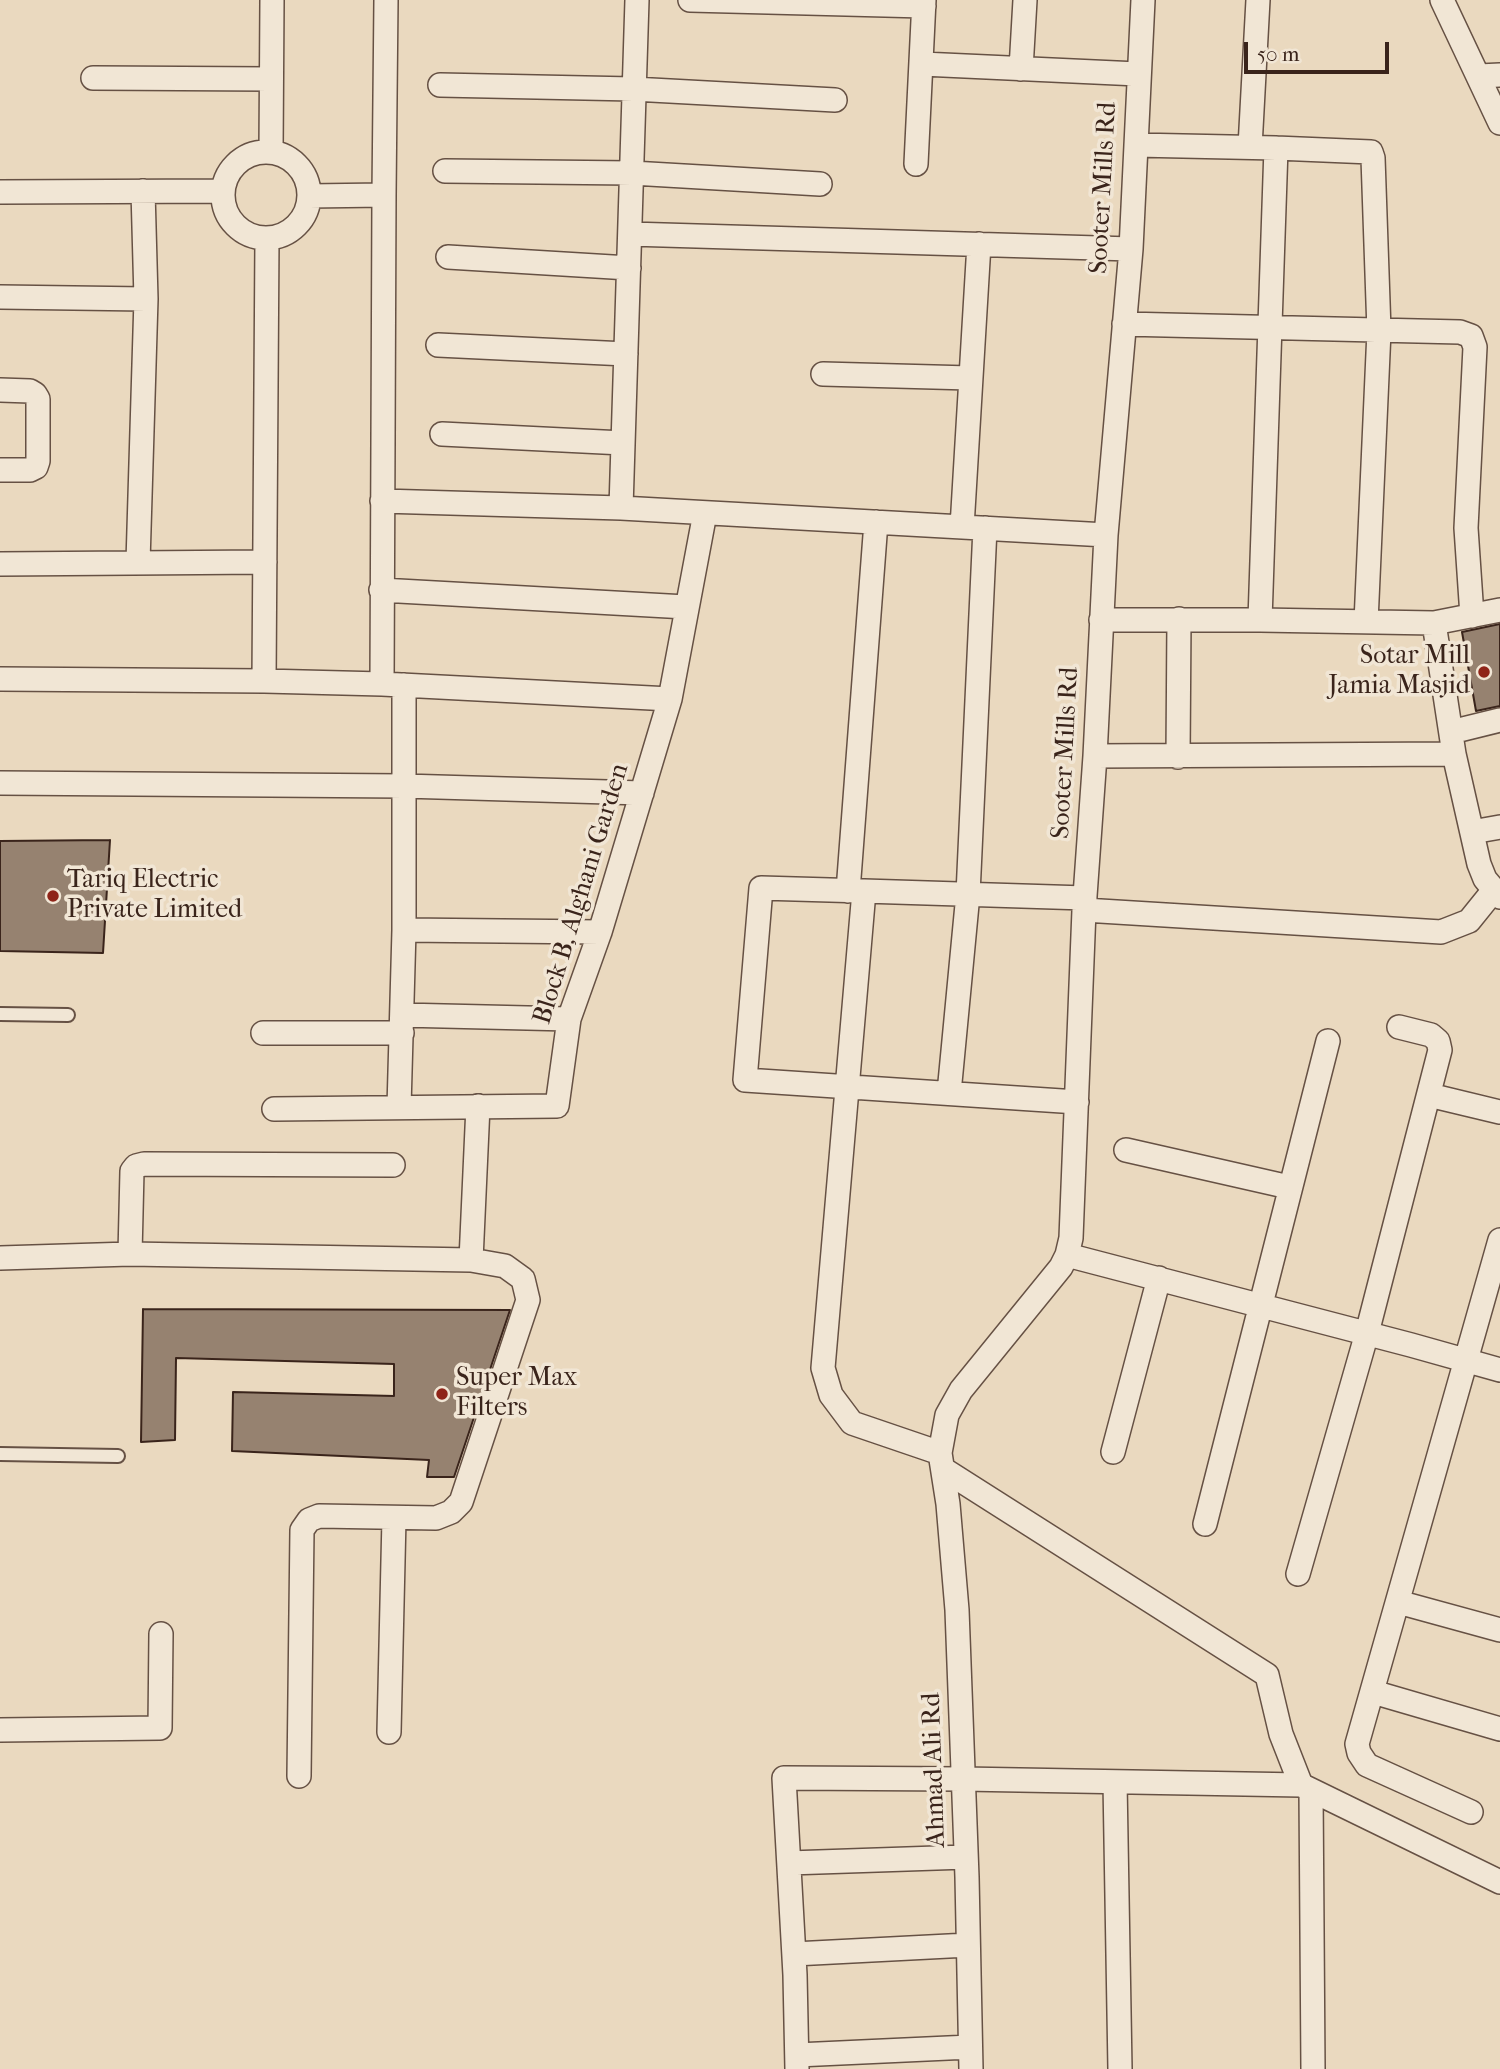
<!DOCTYPE html>
<style>
body{margin:0}
#map{position:relative;width:1500px;height:2069px;overflow:hidden;background:#ead9bf;font-family:"IM FELL French Canon",serif}
canvas{display:block}
.scale{position:absolute;left:1244px;top:42px;width:145px;height:32px;box-sizing:border-box;border:4px solid #3a241b;border-top:0;padding-left:9px;font-size:21px;line-height:24px;white-space:nowrap;color:#3a241b;-webkit-text-stroke:5px #f1e6d5;paint-order:stroke}
</style>
<div id="map">
<canvas width="1500" height="2069"></canvas>
<div class="scale">50 m</div>
</div>
<script>
const g = document.querySelector('canvas').getContext('2d');
g.lineJoin = 'round';
function paint(path, color) { g.fillStyle = color; g.fill(path, 'evenodd'); }
const toPath = rows => new Path2D(rows.map(r => 'M' + r).join(''));
function trace(path, color, width, dash) { g.strokeStyle = color; g.lineWidth = width; g.lineCap = dash ? 'butt' : 'round'; g.setLineDash(dash || []); g.stroke(path); }
function label(font, color, halo, rows, align = 'center') {
  g.font = font + ' "IM FELL French Canon",serif'; g.lineWidth = 7; g.setLineDash([]); g.textBaseline = 'middle'; g.strokeStyle = halo; g.fillStyle = color; for (const [text, x, y, turn = 0] of rows) {
    g.save(); g.translate(x, y); g.rotate((+turn || 0) * Math.PI / 180); g.textAlign = isNaN(turn) ? turn : align; if (halo) g.strokeText(text, 0, 0); g.fillText(text, 0, 0); g.restore();
  }
}
const building = toPath([
 [1500,624,1500,706,1476,711,1462,632,1500,624],
 [110,840,103,953,0,951,0,841,110,840],
 [143,1309,510,1310,454,1477,427,1477,429,1460,232,1451,233,1392,394,1396,394,1364,176,1358,175,1440,141,1442,143,1309]
]);
const lane = toPath([
 [0,1014,68,1015],
 [0,1454,118,1456]
]);
const street = toPath([
 [690,0,924,6],
 [1442,0,1500,123],
 [922,64,1138,74],
 [1021,69,1025,0],
 [1479,76,1500,75],
 [93,78,270,79],
 [440,85,633,89,835,100],
 [1136,145,1276,148,1371,152,1373,158,1379,331,1366,622],
 [1250,147,1258,0],
 [271,152,272,0],
 '223 195a43 43 0 1 1 86 0a43 43 0 1 1-86 0Z',
 [916,164,924,0],
 [445,171,632,173,820,184],
 [0,192,223,191],
 [384,195,382,684,670,699],
 [309,196,384,195,386,0],
 [630,234,1131,249],
 [448,257,629,268],
 [0,297,146,299],
 [1124,324,1460,332,1471,336,1475,347,1466,528,1472,616],
 [438,345,626,354],
 [823,374,970,378],
 [0,390,30,391,35,394,38,399,38,461,36,467,30,470,0,470],
 [442,434,623,443],
 [382,501,621,508,1106,535],
 [621,508,637,0],
 [962,527,979,244],
 [138,562,146,299,143,191],
 [0,564,265,562],
 [381,590,686,607],
 [1101,620,1260,620,1434,623,1454,754,1479,864,1485,879,1500,897],
 [1260,620,1276,148],
 [1434,623,1500,610],
 [0,679,264,681,382,684],
 [264,681,267,238],
 [1451,732,1500,720],
 [1095,756,1454,754],
 [1178,757,1179,619],
 [0,783,404,786,642,793],
 [1472,832,1500,827],
 [848,891,876,522],
 [864,891,761,888,745,1080,1077,1102],
 [1084,910,1441,932,1469,921,1494,890],
 [404,930,600,932],
 [402,1015,569,1019],
 [263,1033,402,1033],
 [949,1093,968,894,985,528],
 [1429,1095,1500,1112],
 [399,1107,404,930,404,685],
 [274,1109,557,1106,569,1019,600,932,670,699,705,513],
 [1126,1150,1289,1187],
 [130,1254,132,1171,136,1166,144,1164,393,1165],
 [1067,1255,1411,1345,1500,1370],
 [0,1258,130,1254,471,1260,505,1266,523,1279,528,1300,461,1502,451,1512,436,1518,319,1516,309,1520,302,1530,299,1776],
 [471,1260,478,1106],
 [1113,1452,1159,1278],
 [940,1453,852,1423,831,1395,823,1368,864,891,1085,898],
 [943,1469,1267,1675,1281,1734,1301,1785,1500,1882],
 [1205,1524,1328,1041],
 [1298,1574,1367,1333,1440,1050,1438,1041,1431,1035,1399,1027],
 [1398,1602,1500,1630],
 [1373,1692,1500,1729],
 [0,1730,160,1728,161,1634],
 [389,1732,394,1518],
 [1115,1782,1120,2069],
 [1311,1790,1313,2069],
 [1471,1812,1367,1765,1359,1753,1357,1744,1500,1240],
 [789,1863,966,1857],
 [794,1954,968,1945],
 [797,2055,970,2047],
 [797,2069,795,1975,784,1778,963,1779,1301,1785],
 [971,2069,967,1877,957,1610,948,1504,940,1453,947,1415,961,1390,1061,1267,1067,1255,1071,1238,1084,910,1095,756,1106,535,1131,249,1143,0]
]);
const markers = [
 [1484,672,7,"#8f2418"],
 [53,896,7,"#8f2418"],
 [442,1394,7,"#8f2418"]
];
const streetNames = [
 ["Sooter Mills Rd",1104,188,-87],
 ["Sooter Mills Rd",1066,753,-87],
 ["Block B, Alghani Garden",582,894,-73],
 ["Ahmad Ali Rd",935,1770,-92]
];
const poiNames = [
 ["Sotar Mill",1470,657,"right"],
 ["Jamia Masjid",1470,687,"right"],
 ["Tariq Electric",67,881],
 ["Private Limited",67,911],
 ["Super Max",456,1379],
 ["Filters",456,1409]
];
paint(building, '#968270');
trace(building, '#3a241b', 2);
trace(lane, '#665144', 16);
trace(street, '#665144', 26);
trace(lane, '#f1e6d5', 12);
trace(street, '#f1e6d5', 23);
for (const [x, y, r, color] of markers) { const dot = new Path2D(); dot.arc(x, y, r, 0, 2 * Math.PI); g.fillStyle = color; g.fill(dot); trace(dot, '#f1e6d5', 2.5); }
label('26px', '#3a241b', '#f1e6d5', streetNames);
label('26px', '#3a241b', '#f1e6d5', poiNames, 'left');
</script>
